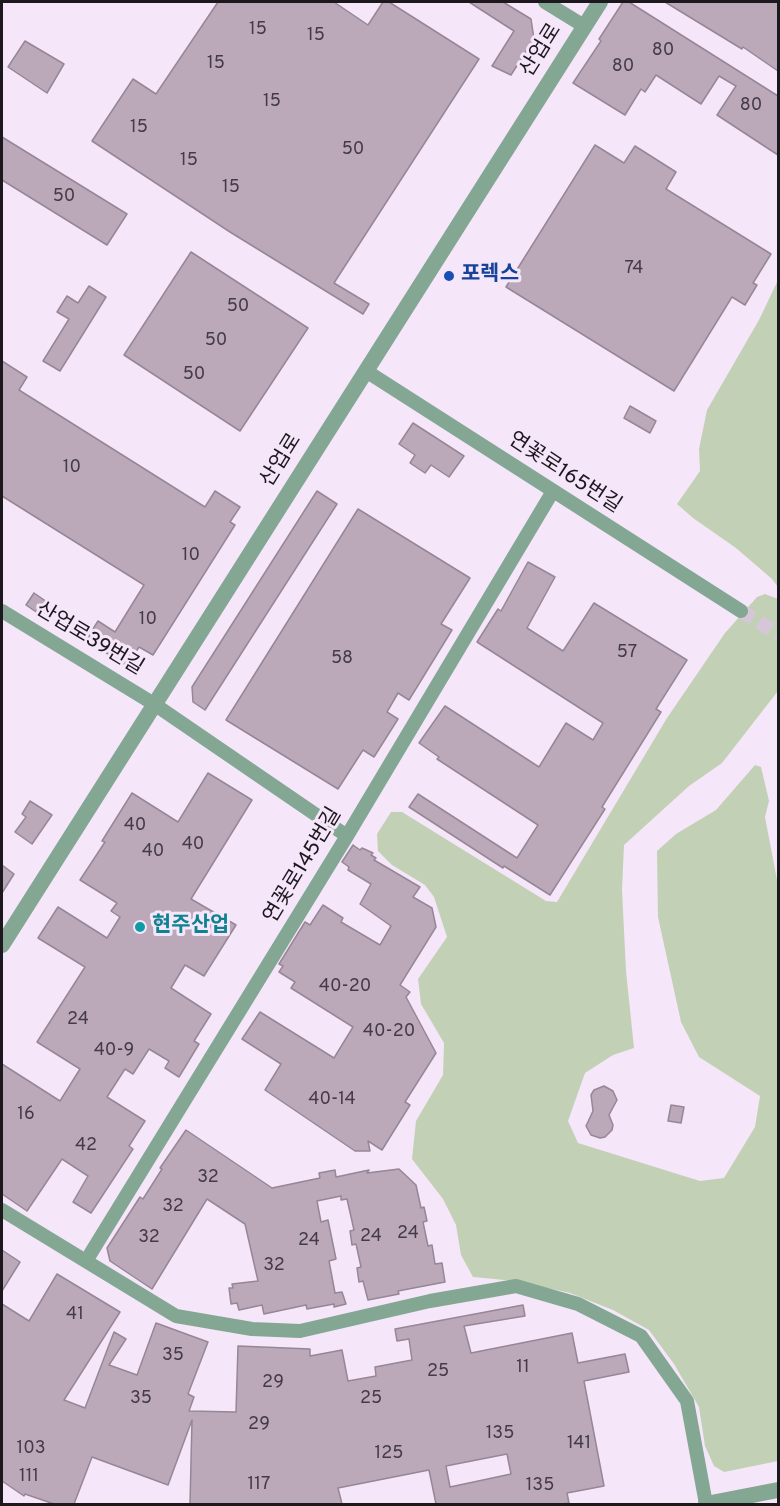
<!DOCTYPE html>
<meta charset="utf-8">
<style>
body{margin:0}
#map{position:relative;width:780px;height:1506px;overflow:hidden;background:#f5e6fa;font-family:Overpass,sans-serif}
canvas{display:block}
.frame{position:absolute;inset:0;border:3px solid #1d171e;pointer-events:none}
</style>
<div id="map">
<canvas width="780" height="1506"></canvas>
<div class="frame"></div>
</div>
<script>
const g = document.querySelector('canvas').getContext('2d');
g.lineJoin = 'round';
function paint(path, color) { g.fillStyle = color; g.fill(path, 'evenodd'); }
const toPath = rows => new Path2D(rows.map(r => 'M' + r).join(''));
function trace(path, color, width, dash) { g.strokeStyle = color; g.lineWidth = width; g.lineCap = dash ? 'butt' : 'round'; g.setLineDash(dash || []); g.stroke(path); }
function label(font, color, halo, rows, align = 'center') {
  g.font = font + ' Overpass,"Noto Sans KR",sans-serif'; g.lineWidth = 6; g.setLineDash([]); g.textBaseline = 'middle'; g.strokeStyle = halo; g.fillStyle = color; for (const [text, x, y, turn = 0] of rows) {
    g.save(); g.translate(x, y); g.rotate((+turn || 0) * Math.PI / 180); g.textAlign = isNaN(turn) ? turn : align; if (halo) g.strokeText(text, 0, 0); g.fillText(text, 0, 0); g.restore();
  }
}
const green = toPath([
 [778,280,778,587,772,579,736,548,693,518,677,504,700,471,699,449,707,410,759,320],
 [765,594,778,599,778,691,722,763,689,786,624,845,622,890,626,971,634,1048,613,1055,585,1073,568,1121,578,1143,700,1181,724,1178,755,1127,760,1096,699,1057,681,1022,658,917,657,851,676,834,716,810,755,765,761,767,769,801,765,817,778,885,778,1461,724,1472,714,1466,705,1446,699,1407,674,1364,649,1330,613,1310,570,1293,515,1281,473,1277,461,1255,456,1225,443,1199,412,1159,416,1121,443,1075,444,1043,421,1004,418,979,447,937,434,897,425,885,392,865,378,851,377,834,391,812,402,812,546,901,557,902,667,718,725,633,757,597]
]);
const building = toPath([
 [218,2,334,2,368,25,383,2,389,2,479,59,334,283,369,304,363,314,230,232,92,141,133,79,156,94,218,2],
 [469,2,503,2,531,19,534,39,511,75,492,66,514,31,469,2],
 [623,2,629,2,778,96,778,155,717,115,736,86,719,76,701,104,656,75,645,92,641,89,625,115,573,83,601,41,599,39,623,2],
 [665,2,778,2,778,71,743,47,742,49,665,2],
 [25,41,64,64,47,93,8,67,25,41],
 [2,137,127,214,107,245,2,180,2,137],
 [595,145,624,163,635,146,676,172,666,189,771,254,753,283,757,285,745,305,732,297,674,391,506,287,595,145],
 [191,252,308,328,240,431,124,355,191,252],
 [89,286,106,297,60,371,43,361,69,319,57,312,67,296,78,303,89,286],
 [2,361,27,377,19,390,205,507,215,491,240,507,230,522,235,525,153,655,139,647,127,666,86,640,98,621,115,632,144,585,2,496,2,361],
 [630,406,656,421,650,433,624,418,630,406],
 [413,423,464,456,449,477,431,465,425,473,410,463,415,455,399,444,413,423],
 [317,491,337,504,205,710,193,702,192,687,317,491],
 [358,509,470,578,441,624,452,630,409,700,398,693,387,712,398,719,374,757,363,750,338,789,226,720,358,509],
 [528,562,555,577,527,628,563,651,594,603,687,660,656,709,661,712,602,807,605,809,550,895,504,866,503,868,409,807,418,794,517,858,538,825,437,759,439,757,419,743,445,706,539,767,566,723,593,740,603,723,477,642,498,609,501,611,528,562],
 [34,593,50,604,42,616,26,605,34,593],
 [208,773,252,800,191,899,236,925,204,976,185,965,171,988,211,1014,194,1041,199,1044,179,1077,165,1068,169,1061,149,1049,133,1074,125,1069,107,1097,145,1121,129,1146,133,1149,91,1213,73,1202,88,1176,62,1159,27,1211,2,1194,2,1064,60,1101,80,1069,37,1042,85,967,38,938,58,907,107,938,120,917,111,911,117,903,80,880,105,842,102,841,132,793,178,822,208,773],
 [30,801,52,815,32,844,15,832,26,817,22,814,30,801],
 [353,845,360,850,362,848,373,853,371,855,376,858,374,860,420,887,413,897,432,908,436,927,400,985,410,992,406,997,436,1053,405,1102,410,1105,382,1150,368,1141,370,1151,355,1151,265,1090,281,1064,242,1039,260,1012,334,1058,353,1027,291,988,295,982,279,972,283,966,279,964,305,922,310,925,323,905,343,918,341,922,380,945,391,926,360,904,371,884,348,870,349,867,342,862,353,845],
 [2,865,14,874,2,893,2,865],
 [604,1086,613,1091,617,1100,609,1115,613,1125,612,1130,605,1137,600,1138,591,1135,586,1126,593,1111,591,1095,594,1090,604,1086],
 [671,1105,684,1107,681,1123,668,1121,671,1105],
 [186,1130,272,1188,320,1178,319,1173,335,1170,336,1177,369,1170,367,1173,399,1169,416,1185,421,1208,424,1207,427,1221,423,1222,428,1246,432,1245,435,1264,442,1263,445,1282,398,1291,399,1294,368,1300,363,1281,359,1282,357,1268,361,1267,356,1244,352,1245,350,1231,354,1230,347,1199,341,1200,341,1196,317,1201,321,1222,328,1220,336,1259,329,1261,335,1293,342,1292,346,1304,334,1307,334,1304,307,1309,306,1305,264,1314,262,1305,239,1310,237,1303,231,1304,229,1288,233,1288,232,1284,258,1281,245,1224,207,1199,152,1289,110,1261,107,1248,140,1197,143,1199,162,1169,160,1168,186,1130],
 [2,1250,20,1262,2,1291,2,1250],
 [57,1274,120,1312,64,1400,85,1408,114,1332,126,1339,109,1365,137,1375,156,1323,208,1342,188,1394,194,1397,189,1411,236,1412,238,1346,310,1349,310,1356,342,1350,348,1381,376,1376,375,1367,412,1360,409,1339,397,1341,395,1329,523,1305,525,1316,464,1326,471,1353,572,1333,578,1363,625,1354,629,1372,584,1381,604,1486,567,1493,569,1503,561,1504,436,1504,429,1470,338,1488,342,1504,190,1504,192,1420,168,1485,92,1457,74,1504,54,1504,25,1494,24,1496,2,1481,2,1304,29,1321,57,1274],
 [507,1454,511,1474,450,1487,446,1466,507,1454]
]);
const minorTunnel = toPath([
 [741,611,778,634]
]);
const minor = toPath([
 [545,2,584,26],
 [366,371,741,611],
 [2,611,154,704,347,836],
 [2,1210,176,1316,252,1329,300,1331,430,1301,516,1286,578,1304,641,1336,687,1401,706,1504],
 [86,1261,347,836,553,491]
]);
const tertiary = toPath([
 [2,945,600,2],
 [706,1504,778,1490]
]);
const markers = [
 [449,276,6,"#1a4fb4"],
 [140,927,6,"#0f9aa8"]
];
const numberNames = [
 ["15",258,30],
 ["15",316,36],
 ["80",663,51],
 ["15",216,64],
 ["80",623,67],
 ["15",272,102],
 ["80",751,106],
 ["15",139,128],
 ["50",353,150],
 ["15",189,161],
 ["15",231,188],
 ["50",64,197],
 ["74",634,269],
 ["50",238,307],
 ["50",216,341],
 ["50",194,375],
 ["10",72,468],
 ["10",191,556],
 ["10",148,620],
 ["57",627,653],
 ["58",342,659],
 ["40",135,826],
 ["40",193,845],
 ["40",153,852],
 ["40-20",345,987],
 ["24",78,1020],
 ["40-20",389,1032],
 ["40-9",114,1051],
 ["40-14",332,1100],
 ["16",26,1115],
 ["42",86,1146],
 ["32",208,1178],
 ["32",173,1207],
 ["24",408,1234],
 ["24",371,1237],
 ["32",149,1238],
 ["24",309,1241],
 ["32",274,1266],
 ["41",75,1315],
 ["35",173,1356],
 ["11",523,1368],
 ["25",438,1372],
 ["29",273,1383],
 ["35",141,1399],
 ["25",371,1399],
 ["29",259,1425],
 ["135",500,1434],
 ["141",579,1444],
 ["103",31,1449],
 ["125",389,1454],
 ["111",29,1477],
 ["117",259,1485],
 ["135",540,1486]
];
const streetNames = [
 ["산업로",542,51,-58],
 ["산업로",282,461,-58],
 ["연꽃로165번길",564,474,33],
 ["산업로39번길",89,640,31],
 ["연꽃로145번길",304,866,-59]
];
const transitNames = [
 ["포렉스",461,276]
];
const cultureNames = [
 ["현주산업",152,927]
];
paint(green, '#c2d1b5');
paint(building, '#bba8b9');
trace(building, '#978696', 1.5);
trace(minorTunnel, '#d5c7d9', 14, [14, 7]);
trace(minor, '#83a792', 14);
trace(tertiary, '#83a792', 16);
for (const [x, y, r, color] of markers) { const dot = new Path2D(); dot.arc(x, y, r, 0, 2 * Math.PI); g.fillStyle = color; g.fill(dot); trace(dot, '#f5e6fa', 2); }
label('18px', '#443b45', null, numberNames);
label('21px', '#1d171e', '#f5e6fa', streetNames);
label('bold 21px', '#164399', '#f5e6fa', transitNames, 'left');
label('bold 21px', '#0d838f', '#f5e6fa', cultureNames, 'left');
</script>
